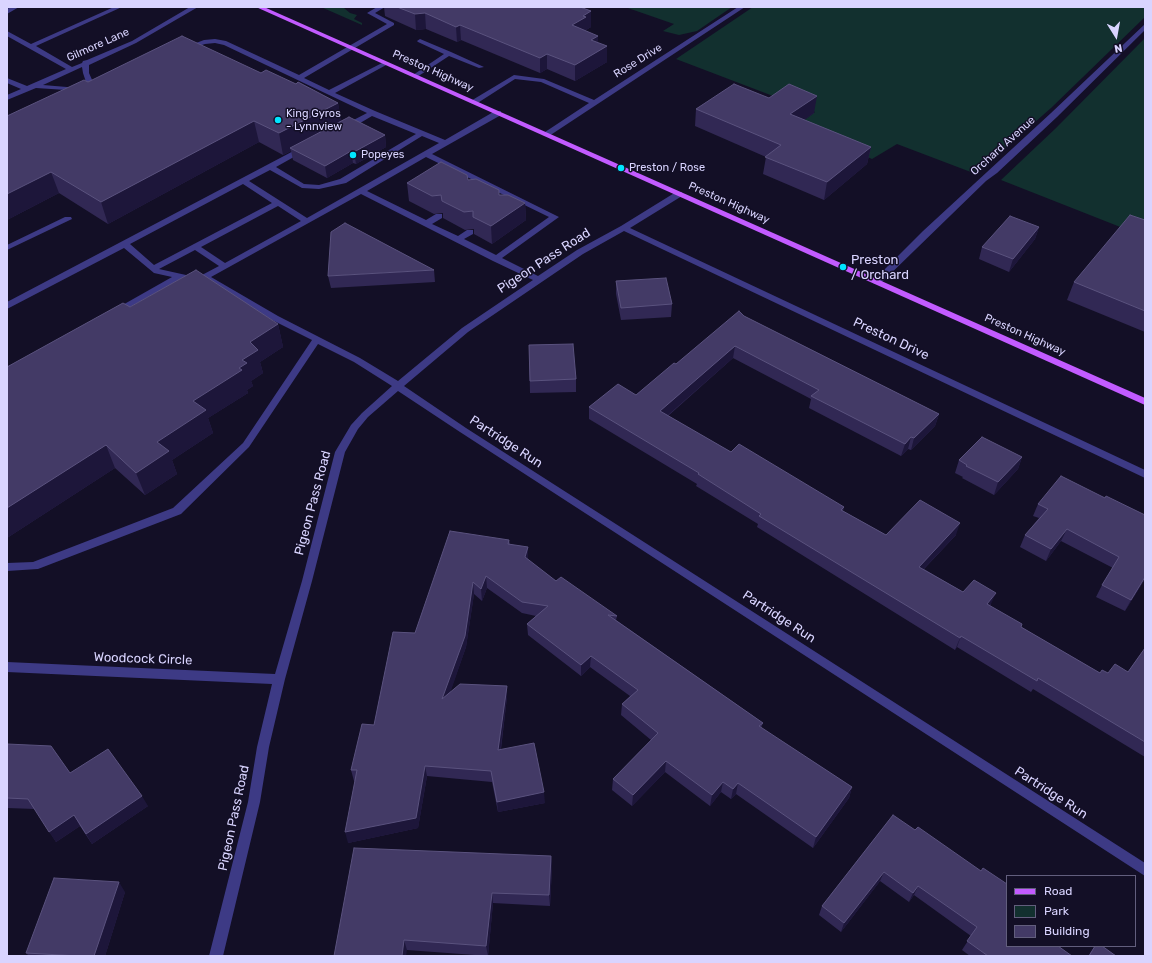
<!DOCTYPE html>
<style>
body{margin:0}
#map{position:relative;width:1152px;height:963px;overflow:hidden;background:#130f26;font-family:Rubik,sans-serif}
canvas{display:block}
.frame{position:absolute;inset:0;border:8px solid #d9d4ff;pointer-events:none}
.legend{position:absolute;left:1006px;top:875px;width:130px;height:72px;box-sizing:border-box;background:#130f26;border:1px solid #625e7d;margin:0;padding:5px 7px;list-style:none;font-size:12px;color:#d9d4ff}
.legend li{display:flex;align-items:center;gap:8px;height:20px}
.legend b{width:20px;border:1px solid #625e7d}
.north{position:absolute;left:1096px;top:16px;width:40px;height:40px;-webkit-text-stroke:3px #130f26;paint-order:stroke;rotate:169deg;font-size:11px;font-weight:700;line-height:16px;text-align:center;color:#d9d4ff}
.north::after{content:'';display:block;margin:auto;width:14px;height:18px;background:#d9d4ff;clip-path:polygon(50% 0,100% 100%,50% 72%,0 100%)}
</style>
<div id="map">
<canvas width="1152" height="963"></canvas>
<div class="frame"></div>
<ul class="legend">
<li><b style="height:5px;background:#c25bff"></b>Road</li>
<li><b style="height:11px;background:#12302f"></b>Park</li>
<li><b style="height:11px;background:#433a66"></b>Building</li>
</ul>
<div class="north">N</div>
</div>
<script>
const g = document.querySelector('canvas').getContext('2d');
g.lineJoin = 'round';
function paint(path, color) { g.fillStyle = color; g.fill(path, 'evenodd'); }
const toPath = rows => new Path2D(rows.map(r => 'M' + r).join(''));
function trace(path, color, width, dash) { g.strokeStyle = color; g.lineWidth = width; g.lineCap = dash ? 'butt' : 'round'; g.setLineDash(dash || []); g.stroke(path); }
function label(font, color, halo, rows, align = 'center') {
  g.font = font + ' Rubik,sans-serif'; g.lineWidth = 3; g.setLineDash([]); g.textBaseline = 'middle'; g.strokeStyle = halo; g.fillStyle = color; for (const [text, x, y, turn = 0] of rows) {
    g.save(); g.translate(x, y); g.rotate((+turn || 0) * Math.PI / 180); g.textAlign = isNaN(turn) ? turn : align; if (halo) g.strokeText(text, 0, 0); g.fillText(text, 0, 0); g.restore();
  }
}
const green = toPath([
 [321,7,345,7,344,8,350,13,357,15,354,19,362,23,362,25],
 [625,7,732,7,697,31,679,35,663,31,674,24],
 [753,7,1145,7,1145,17,1051,108,976,174,897,144,872,159,861,154,760,154,815,112,676,59],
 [1145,38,1145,235,1133,232,1001,180,1056,128]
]);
const minor = toPath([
 [11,7,19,7,7,14,7,9,11,7],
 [114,7,122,7,36,46,72,67,82,63,83,61,87,60,132,41,190,7,198,7,136,43,89,65,89,73,97,91,95,92,89,91,83,73,82,67,43,85,79,88,81,89,81,91,36,88,7,100,7,95,21,89,7,83,7,78,27,86,66,69,7,36,7,31,31,44,114,7],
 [377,7,385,7,375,13,394,23,394,25,304,78,329,90,384,62,388,62,388,64,335,93,375,111,445,140,495,111,501,111,501,115,432,154,559,217,502,258,538,276,577,250,621,226,676,192,682,192,682,196,630,228,1145,470,1145,478,624,231,583,254,468,332,404,386,466,428,1145,863,1145,876,460,432,398,391,368,417,358,429,345,452,312,581,285,679,269,747,260,802,223,956,209,956,248,802,257,747,272,684,7,672,7,662,275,674,302,581,335,452,351,425,362,413,392,386,354,362,318,344,249,447,181,514,38,569,7,571,7,563,33,562,173,508,243,443,312,340,272,320,202,279,201,277,202,275,219,266,195,250,159,269,186,275,187,277,186,279,181,279,119,313,116,314,112,311,172,277,154,273,124,248,7,309,7,302,301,147,304,147,308,149,276,167,304,184,319,185,340,179,416,134,372,116,350,129,344,129,344,125,367,113,224,45,215,43,205,44,186,50,183,48,204,40,215,39,226,41,299,75,387,24,367,13,377,7],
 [422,136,439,143,307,218,249,181,270,170,302,188,319,189,346,183,422,136],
 [426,157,549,217,496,255,464,239,473,234,473,230,467,230,458,236,432,224,442,218,442,214,436,214,426,220,367,191,426,157],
 [243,184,272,203,154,265,130,244,243,184],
 [361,194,493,261,533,280,462,328,398,381,360,358,278,316,211,277,361,194],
 [278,206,301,221,225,263,201,247,278,206],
 [738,7,745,7,549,136,546,136,542,134,589,103,541,82,515,79,476,104,473,104,469,102,514,75,544,79,594,100,738,7],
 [1145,24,1145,30,1057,117,997,173,986,181,880,284,874,284,873,282,874,280,923,231,1051,113,1145,24],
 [420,39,451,52,484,67,479,68,449,56,417,77,413,77,413,75,444,54,418,42,417,41,420,39],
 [65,217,71,217,72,219,7,250,7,245,65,217]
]);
const major = toPath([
 [256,7,264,7,1145,398,1145,405,256,7]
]);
const wall = toPath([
 [384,7,580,7,591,11,591,27,586,30,586,31,598,36,598,43,607,46,607,62,575,81,547,69,540,73,461,40,457,42,426,29,416,30,385,16],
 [261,73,338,103,341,121,385,135,386,147,356,164,353,163,327,178,293,160,291,151,283,155,259,142,108,224,59,193,7,220,88,82],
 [769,98,814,113,804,120,871,147,867,164,824,200,763,174,766,157,695,126,696,109],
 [468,180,499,195,525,203,526,220,492,244,474,234,474,229,465,230,443,218,443,213,434,214,409,201,407,183],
 [1145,220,1145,332,1067,300,1074,282],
 [1039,227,1035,239,1009,272,979,259,982,247],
 [434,270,435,282,331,288,328,276],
 [616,281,672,304,671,317,621,320,616,294],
 [130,307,278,324,283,347,260,362,263,373,251,381,253,386,247,390,248,393,208,418,213,433,172,460,177,474,145,495,115,468,7,538,7,367],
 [744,316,939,414,935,426,911,450,908,449,901,456,809,408,811,399,733,358,668,416,731,452,844,507,843,511,886,535,956,535,924,569,963,592,991,604,990,606,1021,627,1100,673,1108,673,1128,672,1145,648,1145,757,1033,689,1031,692,957,647,955,650,757,527,758,524,696,486,697,484,589,419,589,407,636,395,676,364],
 [529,345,576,379,576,392,530,393],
 [1022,457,1018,469,994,495,962,478,963,477,955,473,959,460],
 [1105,498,1145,579,1125,611,1096,597,1102,585,1113,568,1061,541,1046,561,1020,547,1025,535,1039,518,1033,516,1038,504],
 [509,540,510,544,528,559,528,560,556,581,617,616,616,620,763,723,761,728,852,787,849,798,813,848,736,794,731,799,721,792,710,806,665,772,632,806,612,790,613,779,651,740,621,715,622,704,630,696,590,667,581,676,528,635,527,624,536,616,522,613,487,588,482,601,474,594,466,647,450,692,507,686,507,697,501,749,545,803,498,812,492,782,427,776,418,828,348,843,355,781,354,781,351,770,374,725,415,633],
 [7,744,70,773,148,806,92,844,80,826,56,842,35,809,7,808],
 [893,815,1007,946,1072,956,970,956,962,950,971,936,914,895,909,902,880,881,841,932,819,915,822,906],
 [551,856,552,867,550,906,493,903,488,956,407,950,334,956],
 [125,892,105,956,29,956,26,953],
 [1095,946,1102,946,1116,956,1088,956]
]);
const shadedWall = toPath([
 [591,11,591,27,586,30,586,33,572,25,583,16],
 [425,13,426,29,416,30,415,14],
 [460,25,461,40,457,42,456,27],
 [598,36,598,51,591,40],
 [607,46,607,62,575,81,575,65],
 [547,54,547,69,540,73,540,58],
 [817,96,814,113,787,132,790,114],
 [338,103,342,124,290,148,291,151,283,155,279,133],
 [254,121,259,142,108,224,101,202],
 [385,135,386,147,356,164,354,152],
 [871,147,867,164,824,200,827,182],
 [351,151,353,163,327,178,325,166],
 [51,172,59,193,7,220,7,194],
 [525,203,526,220,492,244,491,226],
 [1039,227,1035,239,1009,272,1013,259],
 [278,324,283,347,260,362,263,373,251,381,253,386,247,390,248,393,208,418,213,433,172,460,177,474,145,495,136,473,157,442,193,401,239,368,250,342],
 [735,346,733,358,659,423,660,411],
 [939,414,935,426,911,450,914,438],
 [911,437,908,449,901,456,905,444],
 [106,445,115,468,7,538,7,508],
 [1022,457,1018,469,994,495,998,482],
 [960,523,956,535,915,578,919,567],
 [1067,529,1061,541,1046,561,1051,549],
 [528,547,528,559,525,569,525,557],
 [486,576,487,588,482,601,481,589],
 [1145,577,1145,579,1125,611,1131,600],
 [473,582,474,594,466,647,444,711,442,699],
 [996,593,991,604,982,615,987,604],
 [961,636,957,647,955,650,960,638],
 [591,656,590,667,581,676,581,665],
 [507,686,507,697,499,761,498,750],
 [666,761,665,772,632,806,633,795],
 [425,766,427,776,418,828,348,843,345,832],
 [723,782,721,792,710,806,712,795],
 [738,783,736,794,731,799,733,789],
 [852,787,849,798,813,848,816,837],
 [544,792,545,803,498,812,497,802],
 [142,796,148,806,92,844,86,834],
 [74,815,80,826,56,842,49,832],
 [551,856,552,867,550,906,549,895],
 [884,872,880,881,841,932,844,923],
 [119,882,125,892,105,956,94,956],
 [918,886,914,895,909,902,913,893],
 [492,893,493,903,488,956,486,946],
 [404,940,407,950,406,956,402,956]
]);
const building = toPath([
 [397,7,580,7,591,11,583,16,586,17,572,25,598,36,591,40,607,46,575,65,547,54,540,58,460,25,456,27,425,13,415,14,397,7],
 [182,36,261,73,266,70,296,84,298,82,338,103,279,133,254,121,101,202,51,172,7,194,7,116,84,80,88,82,182,36],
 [734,84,769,98,789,84,817,96,790,114,871,147,827,182,765,157,781,145,696,109,734,84],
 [349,117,385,135,354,152,351,151,325,166,290,148,349,117],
 [441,162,467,175,468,180,476,179,499,190,499,195,508,195,525,203,491,226,473,217,473,211,464,212,442,201,441,195,432,196,407,183,441,162],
 [1130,215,1145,220,1145,311,1074,282,1130,215],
 [1010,216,1039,227,1013,259,982,247,1010,216],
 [345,223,434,270,328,276,331,232,345,223],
 [196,270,278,324,250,342,258,350,242,360,247,363,239,368,242,370,193,401,206,410,157,442,169,451,136,473,106,445,7,508,7,367,123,303,130,307,196,270],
 [666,278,672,304,621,308,616,281,666,278],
 [739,311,744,316,939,414,914,438,911,437,905,444,811,396,819,390,735,346,660,411,731,452,739,444,844,507,841,510,886,535,920,500,960,523,919,567,963,592,974,580,996,593,987,604,1022,624,1021,627,1100,673,1102,670,1108,673,1115,664,1128,672,1145,648,1145,742,1038,678,1037,681,961,636,960,638,759,516,761,514,698,474,699,473,589,407,618,384,636,395,674,363,676,364,739,311],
 [573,344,576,379,530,381,529,345,573,344],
 [982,437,1022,457,998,482,966,466,967,465,959,460,982,437],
 [1061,476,1105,498,1106,496,1145,515,1145,577,1131,600,1102,585,1119,557,1067,529,1051,549,1025,535,1048,509,1038,504,1061,476],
 [450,531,509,540,508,544,528,547,525,557,556,581,561,577,617,616,608,615,763,723,759,726,852,787,816,837,738,783,733,789,723,782,712,795,666,761,633,795,613,779,658,733,622,704,638,690,591,656,581,665,527,624,548,606,522,602,486,576,481,589,473,582,465,636,442,699,460,684,507,686,498,750,534,743,544,792,497,802,491,771,425,766,416,818,345,832,357,770,351,770,362,724,374,725,393,632,415,633,450,531],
 [7,744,51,746,70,773,108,749,142,796,86,834,74,815,49,832,28,799,7,798,7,744],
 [893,815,915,830,918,827,981,871,983,868,1007,884,1007,946,1058,946,1072,956,988,956,967,941,977,927,918,886,913,893,884,872,844,923,822,906,893,815],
 [354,848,551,856,549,895,492,893,486,946,404,940,402,956,334,956,354,848],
 [54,878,119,882,94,956,78,956,26,953,54,878],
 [1095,946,1102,946,1116,956,1089,956,1095,946]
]);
const markers = [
 [278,120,4,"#00e5ff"],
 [353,155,4,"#00e5ff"],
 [621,168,4,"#00e5ff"],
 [843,267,4,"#00e5ff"]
];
const farStreetnames = [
 ["Gilmore Lane",98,45,-24],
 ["Rose Drive",638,61,-32],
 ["Preston Highway",433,71,24],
 ["Orchard Avenue",1003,146,-42],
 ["Preston Highway",729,203,24],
 ["Preston Highway",1025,335,24]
];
const farPoinames = [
 ["King Gyros",286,114],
 ["- Lynnview",286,127],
 ["Popeyes",361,155],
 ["Preston / Rose",629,168]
];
const poiNames = [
 ["Preston",851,260],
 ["/ Orchard",851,275]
];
const streetNames = [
 ["Pigeon Pass Road",544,261,-33],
 ["Preston Drive",891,339,25],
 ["Partridge Run",506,442,33],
 ["Pigeon Pass Road",313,503,-75],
 ["Partridge Run",779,617,33],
 ["Woodcock Circle",143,659,2],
 ["Partridge Run",1051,793,33],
 ["Pigeon Pass Road",234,818,-78]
];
paint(green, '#12302f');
paint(minor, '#3d3a85');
paint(major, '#c25bff');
paint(wall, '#312854');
paint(shadedWall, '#1d163a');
paint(building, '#433a66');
trace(building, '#5a527e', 1);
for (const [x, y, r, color] of markers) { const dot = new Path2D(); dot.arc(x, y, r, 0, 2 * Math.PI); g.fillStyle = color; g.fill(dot); trace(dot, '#130f26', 1.5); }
label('11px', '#d9d4ff', '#130f26', farStreetnames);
label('11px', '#d9d4ff', '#130f26', farPoinames, 'left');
label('13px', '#d9d4ff', '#130f26', poiNames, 'left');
label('13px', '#d9d4ff', '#130f26', streetNames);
</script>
